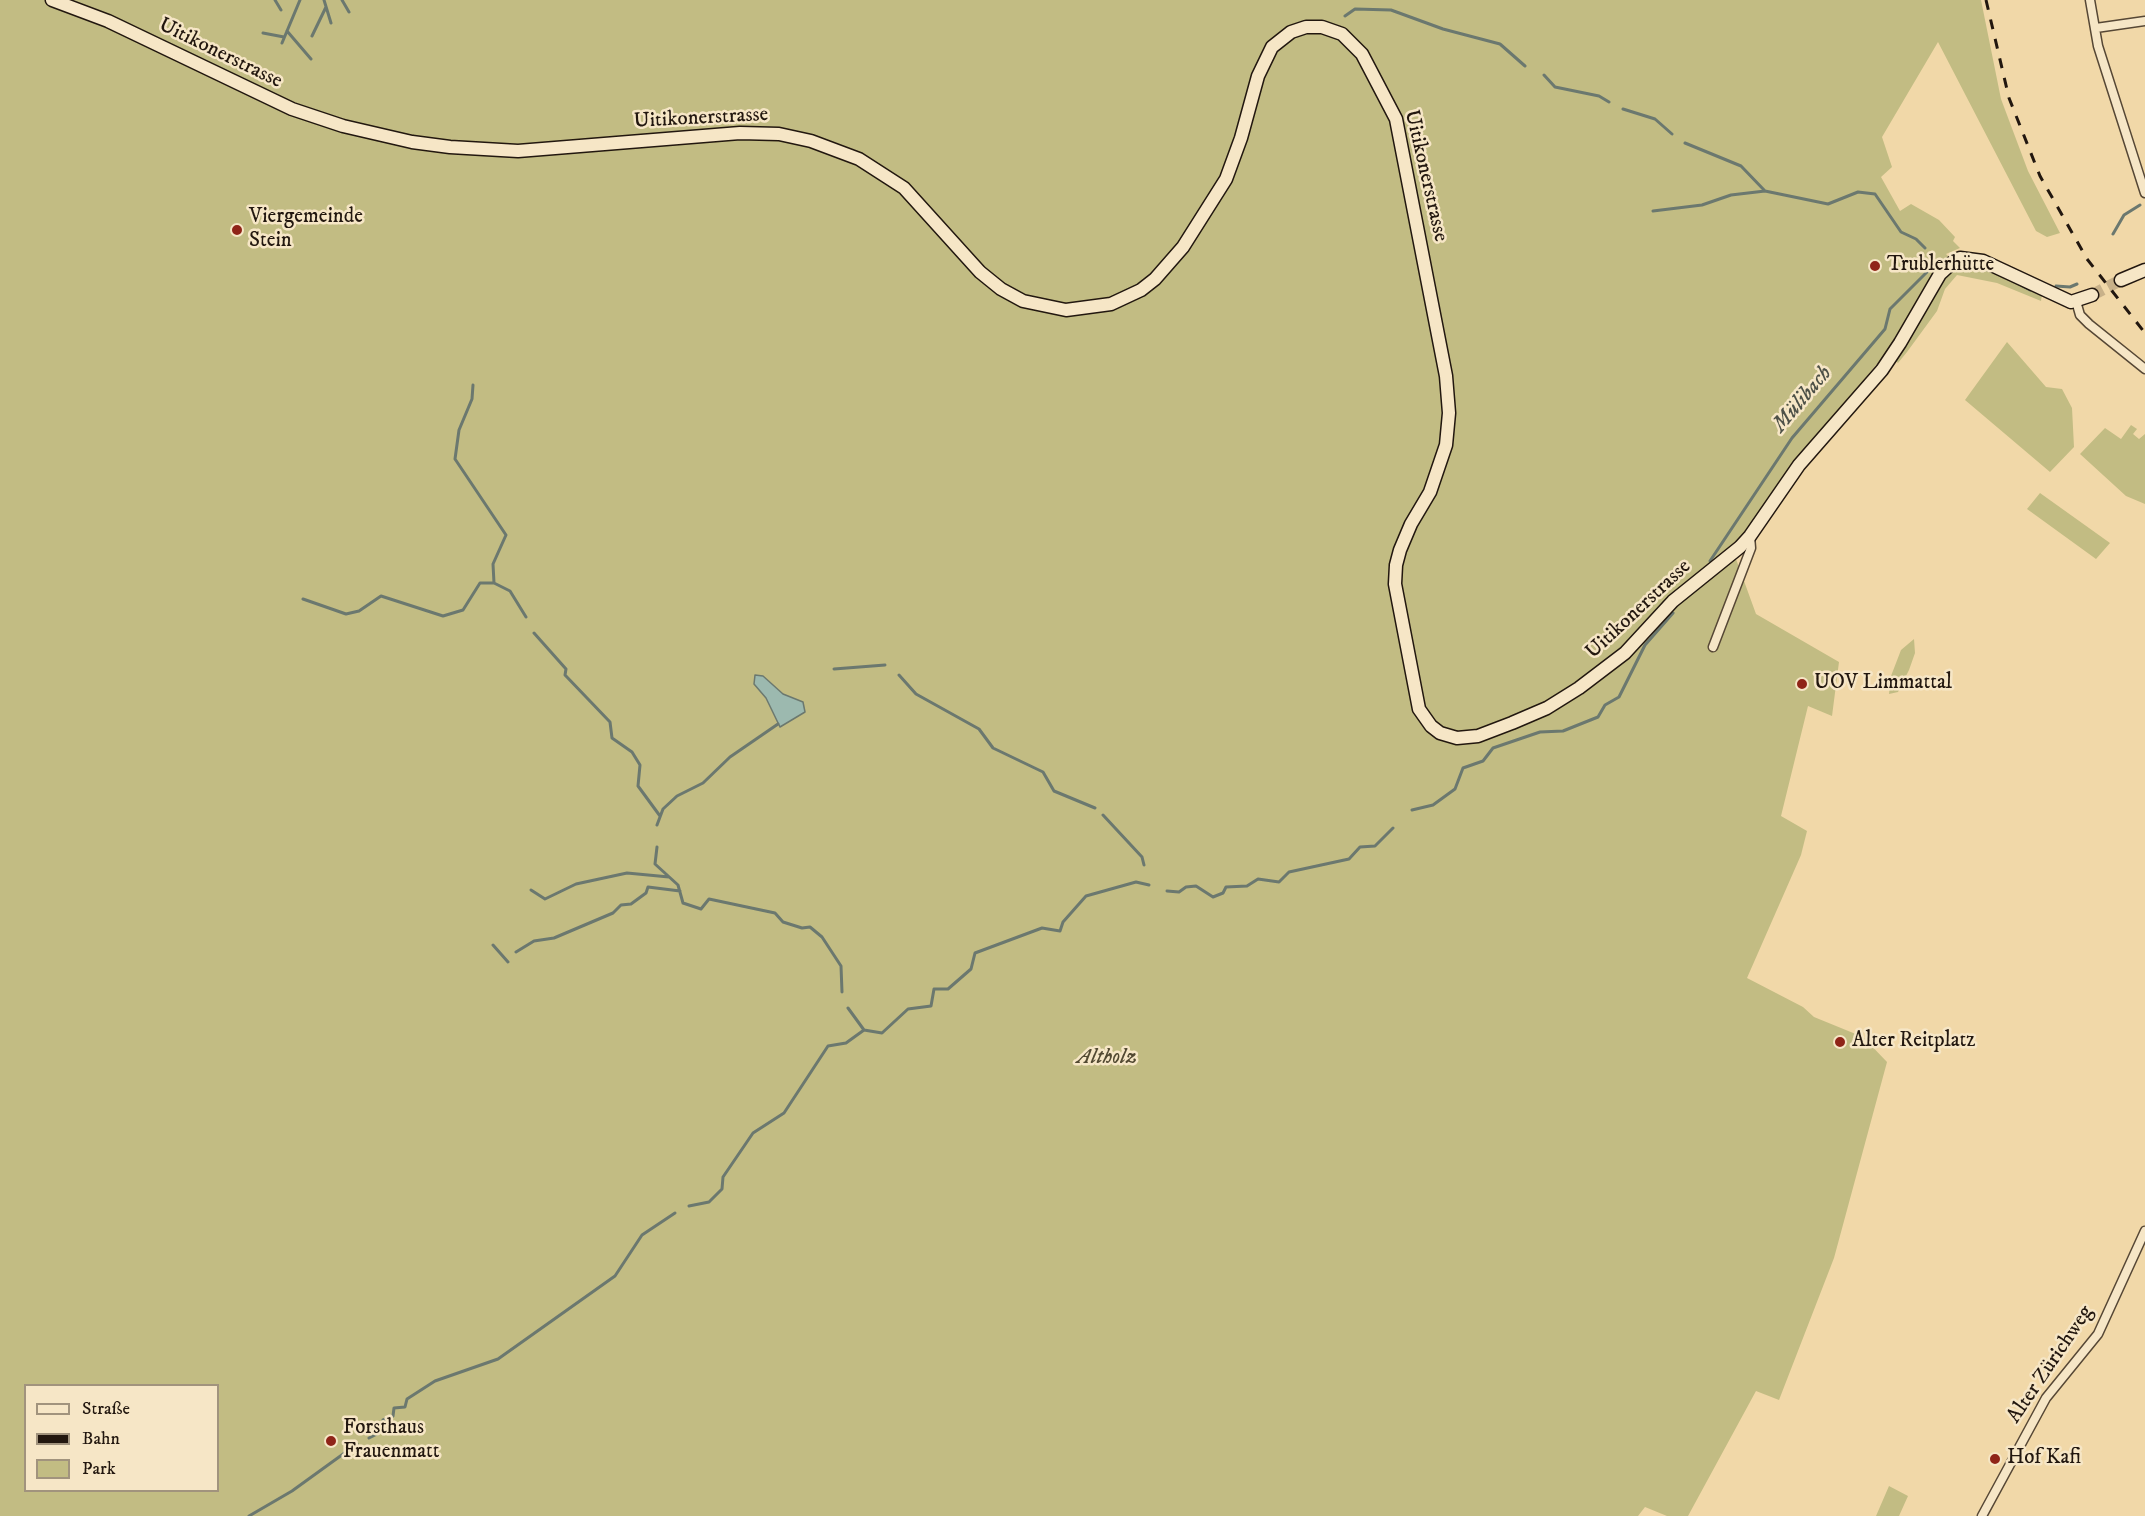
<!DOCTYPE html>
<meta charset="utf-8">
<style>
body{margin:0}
#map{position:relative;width:2145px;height:1516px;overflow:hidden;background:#f1d8a8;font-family:"IM FELL DW Pica",serif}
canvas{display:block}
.legend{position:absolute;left:24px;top:1384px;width:195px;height:108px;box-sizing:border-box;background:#f6e6c6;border:2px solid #a1937d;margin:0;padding:8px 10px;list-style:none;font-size:18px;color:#22170f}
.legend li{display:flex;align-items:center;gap:12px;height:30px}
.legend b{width:30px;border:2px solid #a1937d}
</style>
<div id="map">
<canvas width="2145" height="1516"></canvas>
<ul class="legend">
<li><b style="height:8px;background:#f6e6c6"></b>Straße</li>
<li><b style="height:8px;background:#22170f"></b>Bahn</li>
<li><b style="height:16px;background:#c2bc83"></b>Park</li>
</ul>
</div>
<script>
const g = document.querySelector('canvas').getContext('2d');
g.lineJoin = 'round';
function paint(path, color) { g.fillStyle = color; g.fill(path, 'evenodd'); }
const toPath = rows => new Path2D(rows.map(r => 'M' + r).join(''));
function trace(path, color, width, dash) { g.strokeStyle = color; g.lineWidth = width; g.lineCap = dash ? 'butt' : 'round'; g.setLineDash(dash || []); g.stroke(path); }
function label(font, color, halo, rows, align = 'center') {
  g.font = font + ' "IM FELL DW Pica",serif'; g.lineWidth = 5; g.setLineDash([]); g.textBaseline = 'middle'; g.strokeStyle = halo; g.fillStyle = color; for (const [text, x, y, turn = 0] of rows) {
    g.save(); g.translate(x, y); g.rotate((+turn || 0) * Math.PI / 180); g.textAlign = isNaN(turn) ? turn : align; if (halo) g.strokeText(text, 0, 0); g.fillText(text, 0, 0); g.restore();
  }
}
const green = toPath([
 [0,0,1981,0,2001,99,2028,171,2060,233,2047,237,2036,231,1938,42,1882,137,1892,167,1881,177,1900,211,1911,204,1939,220,1955,237,1953,241,1960,248,1946,254,1957,265,1973,263,2042,294,2041,301,1997,283,1957,275,1945,289,1937,311,1907,352,1898,363,1886,353,1812,442,1732,548,1756,614,1839,662,1832,716,1808,706,1781,816,1807,831,1801,855,1747,978,1803,1007,1814,1017,1863,1037,1887,1062,1834,1258,1779,1400,1756,1391,1688,1516,1667,1516,1645,1507,1638,1516,0,1516],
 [763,676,783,694,780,727,766,698,754,684],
 [26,1386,218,1386,218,1490,26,1490],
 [2007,342,2046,387,2062,389,2072,408,2074,447,2050,472,1965,400],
 [2131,425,2137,429,2133,434,2139,439,2145,434,2145,504,2126,496,2080,454,2105,428,2121,439],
 [2040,493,2110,543,2096,559,2027,509],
 [1914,639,1915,653,1909,670,1898,692,1889,694,1891,676,1901,650],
 [1889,1486,1908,1496,1899,1516,1876,1516]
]);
const water = toPath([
 [755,675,763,676,783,694,803,702,805,712,780,727,766,698,754,684,755,675]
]);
const stream = toPath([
 [275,0,281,10],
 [324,0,331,23],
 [342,0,349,12],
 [1345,16,1355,9,1391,10,1443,29,1500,44,1525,66],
 [287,31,311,59],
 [263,33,284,37],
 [312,36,326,7],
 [282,43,300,0],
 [1544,75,1555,87,1599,96,1609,102],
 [1623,109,1655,119,1672,134],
 [1685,143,1741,166,1765,191,1828,204,1858,192,1875,194,1901,232,1916,239,1925,248],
 [1653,211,1702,205,1731,195,1765,191],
 [2113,234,2124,215,2140,205],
 [1967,267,1989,270],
 [2019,284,2030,290],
 [2056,286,2070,287,2077,284],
 [473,385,472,399,459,430,455,459,506,535,493,564,494,583,510,591,526,617],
 [1710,561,1792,438,1885,329,1890,309,1930,269],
 [303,599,346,614,359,611,381,596,443,616,463,610,480,583,494,583],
 [534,633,566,669,565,675,610,722,612,738,632,752,640,765,638,786,660,816],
 [834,669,885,665],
 [899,675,916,694,979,729,993,748,1043,772,1054,791,1095,808],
 [1412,810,1433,805,1455,789,1463,768,1483,761,1493,748,1540,732,1563,731,1598,717,1605,705,1619,697,1645,645,1673,613],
 [1103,815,1142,857,1144,865],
 [657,825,663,809,677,796,703,783,730,757,778,724],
 [657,847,655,864,678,885,683,903,701,909,709,899,775,913,783,922,802,928,810,927,822,937,841,966,842,992],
 [531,890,545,899,576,884,627,873,669,877],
 [1167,891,1179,892,1186,887,1196,886,1213,897,1223,893,1226,887,1247,886,1258,879,1279,882,1289,872,1349,859,1360,847,1375,846,1393,828],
 [493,945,508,962],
 [516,952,534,941,554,938,613,913,621,905,631,904,646,893,648,887,680,891],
 [848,1008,864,1030],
 [689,1206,709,1202,722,1189,723,1177,753,1133,784,1113,828,1046,846,1043,864,1030,882,1033,908,1009,931,1006,934,989,948,989,971,969,975,953,1042,928,1060,931,1063,922,1086,896,1136,882,1149,885],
 [369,1438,379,1433,383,1420,393,1416,394,1408,405,1407,407,1399,435,1381,498,1359,615,1276,642,1235,675,1213],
 [249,1516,292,1491,357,1444]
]);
const secondaryTunnel = toPath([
 [2092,295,2121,280]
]);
const street = toPath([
 [2090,0,2098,46,2145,193],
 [2096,28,2145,21],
 [2076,301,2080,315,2089,324,2145,369],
 [1713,647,1751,548,1750,536],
 [1982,1516,2046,1398,2098,1334,2145,1231]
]);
const secondary = toPath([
 [52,0,108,21,292,109,343,126,412,142,450,147,518,151,740,133,779,134,811,141,859,159,904,188,980,272,1001,289,1023,301,1066,310,1111,304,1141,290,1155,279,1183,247,1226,179,1241,138,1258,76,1272,47,1291,32,1306,27,1322,27,1342,34,1362,54,1396,119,1446,376,1449,413,1446,445,1430,492,1411,524,1400,550,1396,565,1395,584,1419,709,1431,726,1440,733,1457,738,1478,736,1512,723,1547,708,1579,688,1625,653,1673,601,1740,547,1750,536,1799,465,1882,370,1900,343,1940,274,1953,262,1960,258,1983,261,2071,302,2092,295],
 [2121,280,2145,270]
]);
const rail = toPath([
 [1986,0,2009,98,2040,176,2087,259,2145,333]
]);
const markers = [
 [237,230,6,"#8f2418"],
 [1875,266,6,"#8f2418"],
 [1802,684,6,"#8f2418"],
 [1840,1042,6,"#8f2418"],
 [331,1441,6,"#8f2418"],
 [1995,1459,6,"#8f2418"]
];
const streetNames = [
 ["Uitikonerstrasse",220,54,26],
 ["Uitikonerstrasse",701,119,-3],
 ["Uitikonerstrasse",1425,176,77],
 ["Uitikonerstrasse",1639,610,-43],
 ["Alter Zürichweg",2051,1365,-56]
];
const poiNames = [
 ["Viergemeinde",249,218],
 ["Stein",249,242],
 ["Trublerhütte",1887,266],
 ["UOV Limmattal",1814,684],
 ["Alter Reitplatz",1852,1042],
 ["Forsthaus",343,1429],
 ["Frauenmatt",343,1453],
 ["Hof Kafi",2007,1459]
];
const parkNames = [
 ["Altholz",1107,1059]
];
const waterNames = [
 ["Mülibach",1803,400,-50]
];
paint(green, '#c2bc83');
paint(water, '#9cb9af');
trace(water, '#6b786f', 1.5);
trace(stream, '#6b786f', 3);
trace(secondaryTunnel, '#c8b189', 12, [12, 6]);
trace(street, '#564735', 11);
trace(secondary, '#22170f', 15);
trace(street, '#f6e6c6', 8);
trace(secondary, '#f6e6c6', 12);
trace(rail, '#22170f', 3, [10, 10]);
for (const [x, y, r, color] of markers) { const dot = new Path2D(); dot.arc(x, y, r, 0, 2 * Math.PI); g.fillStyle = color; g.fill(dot); trace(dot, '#f6e6c6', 2); }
label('21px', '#22170f', '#f6e6c6', streetNames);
label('21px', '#22170f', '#f6e6c6', poiNames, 'left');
label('italic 21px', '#524932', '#f6e6c6', parkNames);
label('italic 22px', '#4d5047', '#f6e6c6', waterNames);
</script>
